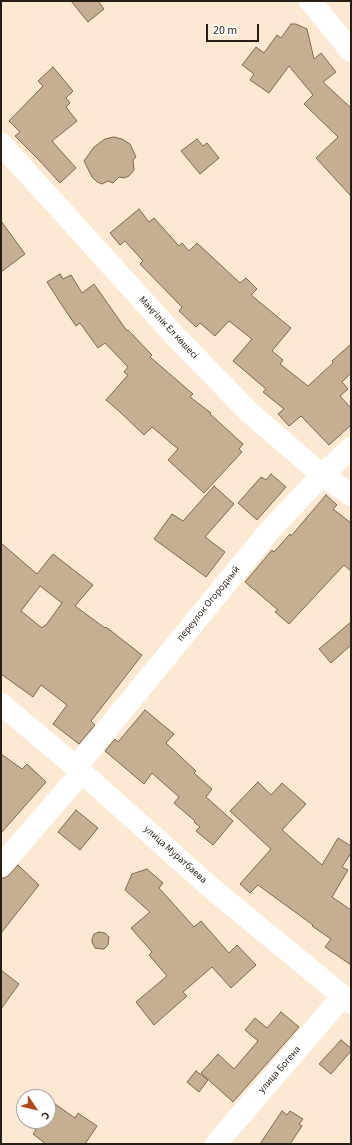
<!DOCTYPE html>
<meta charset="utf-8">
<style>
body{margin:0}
#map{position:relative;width:352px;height:1145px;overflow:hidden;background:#fde9d2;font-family:"Source Sans 3",sans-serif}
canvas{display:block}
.frame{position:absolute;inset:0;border:2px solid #281f14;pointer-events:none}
.north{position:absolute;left:16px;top:1089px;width:40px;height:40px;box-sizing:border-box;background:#fff;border:1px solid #a9a5a1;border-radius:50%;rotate:125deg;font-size:11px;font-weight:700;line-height:16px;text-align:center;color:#281f14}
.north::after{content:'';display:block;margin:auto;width:14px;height:18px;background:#af4b19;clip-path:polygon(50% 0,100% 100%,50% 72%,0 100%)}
.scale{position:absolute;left:206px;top:24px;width:53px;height:18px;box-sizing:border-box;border:2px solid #281f14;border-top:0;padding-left:5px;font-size:12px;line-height:14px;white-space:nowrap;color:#281f14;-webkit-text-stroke:3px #fff;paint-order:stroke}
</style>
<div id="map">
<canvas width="352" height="1145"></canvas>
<div class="frame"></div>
<div class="north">С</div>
<div class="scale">20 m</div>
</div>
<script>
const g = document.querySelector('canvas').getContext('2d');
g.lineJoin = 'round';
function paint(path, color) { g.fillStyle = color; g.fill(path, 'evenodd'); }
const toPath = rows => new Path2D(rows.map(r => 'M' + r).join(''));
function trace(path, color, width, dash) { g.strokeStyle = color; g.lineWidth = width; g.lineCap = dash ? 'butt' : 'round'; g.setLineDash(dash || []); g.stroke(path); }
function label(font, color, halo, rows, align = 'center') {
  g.font = font + ' "Source Sans 3",sans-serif'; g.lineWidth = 3; g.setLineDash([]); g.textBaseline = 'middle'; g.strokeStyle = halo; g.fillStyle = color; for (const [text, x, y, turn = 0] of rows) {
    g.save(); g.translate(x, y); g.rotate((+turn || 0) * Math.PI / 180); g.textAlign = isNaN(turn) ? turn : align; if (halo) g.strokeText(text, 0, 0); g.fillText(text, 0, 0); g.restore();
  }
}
const building = toPath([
 [71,1,98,1,104,9,88,22,71,1],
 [291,24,296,24,307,29,314,59,321,53,336,72,323,82,351,108,351,196,316,158,338,137,304,104,313,95,289,66,269,93,250,80,254,74,242,65,256,47,264,53,277,35,281,38,291,24],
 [53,67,73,91,66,98,70,103,66,107,77,121,52,141,76,168,60,183,39,160,15,136,20,132,9,121,43,86,38,81,53,67],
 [114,137,122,139,130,144,136,157,133,160,134,170,129,176,124,178,119,177,113,183,108,181,102,184,97,182,92,177,84,161,94,147,105,139,114,137],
 [197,139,203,146,207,143,219,158,200,174,181,151,197,139],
 [139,209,149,222,154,218,179,246,182,243,189,251,197,243,240,283,246,278,257,289,251,295,291,328,272,351,283,360,280,364,308,386,333,363,332,361,351,344,351,373,342,382,348,389,340,396,351,408,351,425,329,445,301,416,289,426,278,414,284,409,263,392,266,389,233,361,252,339,229,321,215,336,200,323,196,327,179,311,182,307,140,264,143,261,125,241,120,245,110,233,139,209],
 [1,221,25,254,1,272,1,221],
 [60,274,63,279,71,275,82,293,94,284,127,331,128,330,152,355,150,357,193,394,190,397,211,413,210,414,243,444,239,449,242,452,204,493,168,460,178,449,152,427,144,435,120,412,106,400,128,375,124,372,128,367,105,343,98,348,80,323,76,326,63,307,47,282,60,274],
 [271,474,286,487,257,520,238,503,261,477,266,480,271,474],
 [214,486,234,504,205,537,225,552,206,577,154,539,172,514,183,521,214,486],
 [326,495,337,505,333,509,351,523,351,571,344,565,289,624,275,612,278,610,245,582,272,550,274,552,290,534,291,536,326,495],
 [1,543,37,574,53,554,93,585,75,606,105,628,106,627,142,655,91,721,95,725,79,744,53,724,67,705,41,685,33,697,1,674,1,543],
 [40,586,62,603,46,625,45,625,42,628,21,611,40,586],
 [351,622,351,645,331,663,319,649,351,622],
 [145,710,174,734,166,743,196,771,194,773,212,789,206,797,233,821,213,845,196,831,200,827,194,822,195,821,174,803,179,797,152,773,144,784,105,751,115,739,118,742,145,710],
 [1,754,22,769,27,764,46,782,1,833,1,754],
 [258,782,271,795,282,783,306,804,282,830,322,865,338,838,351,846,351,853,342,867,348,870,332,897,351,910,351,965,325,947,331,939,312,926,313,925,258,885,250,893,240,884,271,849,230,811,258,782],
 [76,810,98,828,80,850,58,832,76,810],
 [18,865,39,885,1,933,1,878,5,878,10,874,18,865],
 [147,869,163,883,159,888,194,927,201,921,229,953,237,945,256,965,231,988,212,967,183,992,187,996,154,1025,136,1002,167,976,149,955,152,952,131,928,150,912,125,890,132,874,147,869],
 [99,932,105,933,109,937,108,945,104,949,101,949,95,948,92,942,92,939,94,934,99,932],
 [1,970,19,984,1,1009,1,970],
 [281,1012,299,1027,233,1102,201,1073,218,1054,234,1069,258,1041,245,1030,255,1018,267,1028,281,1012],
 [341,1040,351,1048,351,1051,331,1074,319,1064,341,1040],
 [196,1071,208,1080,199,1092,187,1082,196,1071],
 [55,1104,75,1118,78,1113,97,1126,85,1144,46,1144,33,1134,36,1130,20,1118,24,1112,24,1121,48,1121,48,1107,51,1109,55,1104],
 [282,1111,287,1115,290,1111,303,1119,299,1124,302,1126,290,1144,260,1144,282,1111]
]);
const minor = toPath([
 [310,1,351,51],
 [1,144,176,337,250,413,322,475,351,495],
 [1,704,76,767,210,887,351,1003],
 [76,767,270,530,322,475,351,448],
 [1,866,82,772],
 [216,1144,343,996]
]);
const streetNames = [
 ["Мәңгілік Ел көшесі",168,328,47],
 ["переулок Огородный",209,604,-51],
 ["улица Муратбаева",175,855,42],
 ["улица Богена",280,1070,-49]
];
paint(building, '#c5ae91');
trace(building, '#7d674d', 1);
trace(minor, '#fff', 22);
label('10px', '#281f14', '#fff', streetNames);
</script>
